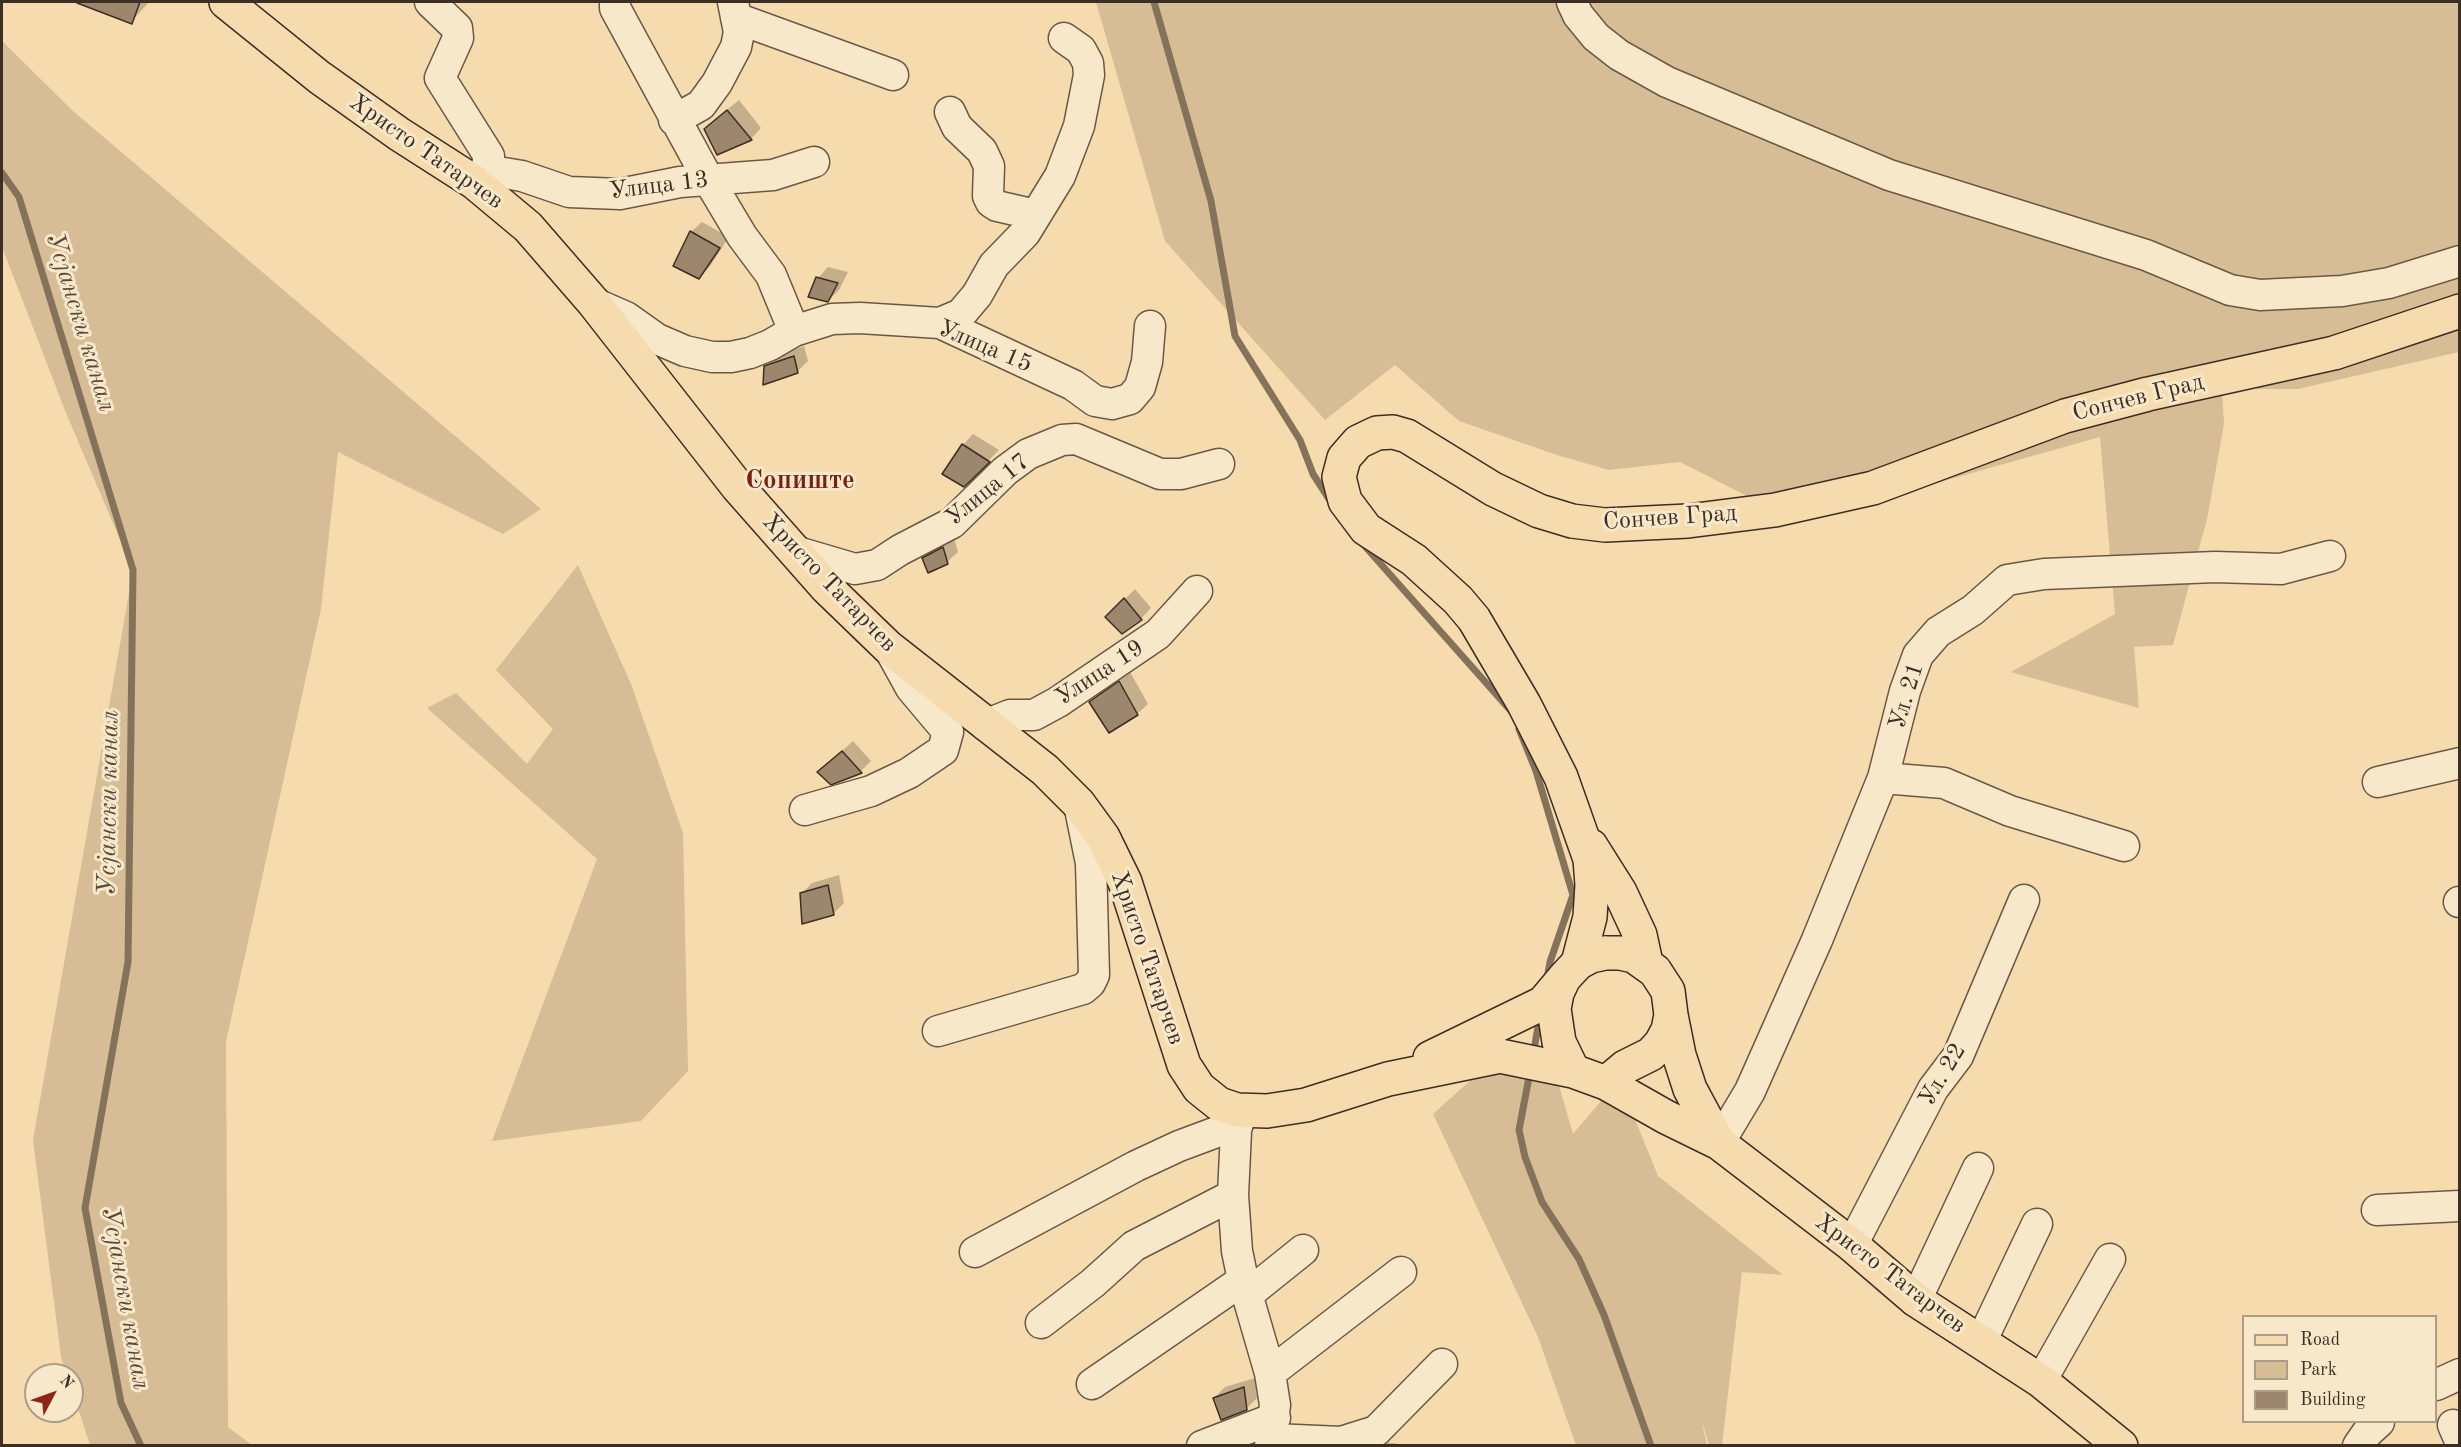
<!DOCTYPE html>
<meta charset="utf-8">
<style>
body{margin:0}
#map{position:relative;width:2461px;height:1447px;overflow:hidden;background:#f5dbad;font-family:"Old Standard TT",serif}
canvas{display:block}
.frame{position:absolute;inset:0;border:3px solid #3c2d25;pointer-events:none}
.legend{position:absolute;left:2242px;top:1315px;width:195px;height:108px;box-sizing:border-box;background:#f8e8ca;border:2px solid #ad9d88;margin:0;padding:8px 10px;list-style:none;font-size:18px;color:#3c2d25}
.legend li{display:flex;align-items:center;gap:12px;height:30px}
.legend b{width:30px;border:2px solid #ad9d88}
.north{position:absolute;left:24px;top:1363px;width:60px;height:60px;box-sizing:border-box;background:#f8e8ca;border:2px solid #ad9d88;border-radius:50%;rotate:49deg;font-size:16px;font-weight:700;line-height:24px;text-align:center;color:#3c2d25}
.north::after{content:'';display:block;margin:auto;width:21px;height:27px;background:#8f2418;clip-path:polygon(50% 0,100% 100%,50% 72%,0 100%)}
</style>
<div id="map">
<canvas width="2461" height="1447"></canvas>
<div class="frame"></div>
<ul class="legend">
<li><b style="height:8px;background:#f5dbad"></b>Road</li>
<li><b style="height:16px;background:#d6bd96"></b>Park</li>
<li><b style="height:16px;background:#9c876c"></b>Building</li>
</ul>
<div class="north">N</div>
</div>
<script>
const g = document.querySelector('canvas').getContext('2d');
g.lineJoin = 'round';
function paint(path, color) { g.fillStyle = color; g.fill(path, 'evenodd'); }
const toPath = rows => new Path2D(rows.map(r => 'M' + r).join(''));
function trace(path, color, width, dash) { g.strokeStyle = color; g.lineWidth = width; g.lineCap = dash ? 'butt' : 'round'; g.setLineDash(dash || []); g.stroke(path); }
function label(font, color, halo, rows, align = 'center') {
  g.font = font + ' "Old Standard TT",serif'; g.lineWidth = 6; g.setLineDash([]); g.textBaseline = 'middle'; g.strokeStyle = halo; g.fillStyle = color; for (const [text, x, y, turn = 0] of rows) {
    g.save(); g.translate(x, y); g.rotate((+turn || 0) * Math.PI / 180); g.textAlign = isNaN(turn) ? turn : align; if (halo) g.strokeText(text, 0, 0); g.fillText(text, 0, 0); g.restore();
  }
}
const green = toPath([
 [1096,2,2459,2,2459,352,2298,389,2222,389,2224,424,2207,519,2173,645,2134,647,2139,708,2011,672,2115,614,2100,437,1883,498,1769,510,1745,495,1680,462,1609,470,1557,455,1459,421,1395,365,1325,420,1165,241],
 [2,41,73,111,541,509,503,534,338,452,321,609,226,1042,228,1427,252,1445,90,1445,72,1390,72,1375,67,1375,61,1357,33,1140,133,570,66,413,2,247],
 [578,565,631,684,683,833,688,1071,641,1121,492,1141,597,859,427,708,456,693,527,764,553,729,496,670],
 [1490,1063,1556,1075,1573,1134,1619,1080,1658,1176,1783,1275,1742,1272,1722,1445,1709,1445,1701,1418,1707,1445,1576,1445,1538,1337,1433,1114]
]);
const shadow = toPath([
 [86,2,149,2,131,22],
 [739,100,761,128,751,139,717,118],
 [702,222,729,237,710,266,699,277,691,232],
 [828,267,848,272,839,290,828,301,818,278],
 [804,346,808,361,797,372,765,367,776,356],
 [973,434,999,450,964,485,963,445],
 [954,538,958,552,947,562,924,559,934,548],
 [1135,589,1151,608,1141,619,1107,617],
 [1130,672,1148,704,1137,714,1091,703,1101,692],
 [853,741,871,761,861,771,831,783,830,762],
 [839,875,844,903,833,914,801,894,812,883],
 [1255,1378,1257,1398,1246,1409,1214,1398,1225,1387],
 [1383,1442,1417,1446,1380,1446]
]);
const stream = toPath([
 [1154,2,1211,201,1235,336,1300,440,1313,474,1331,502],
 [2,173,19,197,133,570,128,962,85,1208,121,1403,141,1446],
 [1363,544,1511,711],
 [1519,729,1536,771,1573,895,1550,962,1547,979],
 [1533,1055,1540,1016],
 [1530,1072,1519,1130,1525,1157,1542,1202,1579,1259,1604,1315,1651,1446]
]);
const building = toPath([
 [77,2,140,2,132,24,77,3,77,2],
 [727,110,752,140,717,155,704,129,727,110],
 [690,231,720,248,699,279,673,266,690,231],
 [816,277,838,283,828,302,808,297,816,277],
 [794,356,798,373,763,385,764,366,794,356],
 [962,444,990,462,964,487,942,474,962,444],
 [943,547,948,564,928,573,922,558,943,547],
 [1124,598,1142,620,1122,634,1105,617,1124,598],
 [1119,681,1138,715,1109,733,1089,702,1119,681],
 [842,751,862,773,831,785,817,772,842,751],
 [828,885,834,915,802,924,800,893,828,885],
 [1244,1387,1247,1410,1221,1420,1213,1398,1244,1387]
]);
const minor = toPath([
 [430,2,457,28,458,38,440,78,489,156,486,170],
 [615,2,615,8,708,179,742,236,771,275,794,331],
 [1572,2,1578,15,1596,37,1619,55,1667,82,1889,175,2146,255,2230,290,2260,295,2342,291,2389,283,2460,261],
 [736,18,893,75],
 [950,112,957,127,982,151,989,166,988,196,991,202,997,206,1036,215],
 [674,120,701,105,717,83,736,47,739,32,733,2],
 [474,182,486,170,522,176,569,192,620,194,680,182,773,175,814,162],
 [594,303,626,317,657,339,685,351,712,357,731,357,750,353,770,345,794,331,832,319,860,318,940,323,1073,385,1095,401,1112,404,1130,399,1140,387,1147,362,1150,326],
 [940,323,961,314,977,295,994,265,1025,233,1060,176,1079,126,1089,75,1088,63,1081,50,1064,38],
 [794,551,855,569,877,565,900,550,952,523,1005,471,1028,454,1062,440,1076,439,1160,474,1181,474,1219,464],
 [985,725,1010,715,1034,715,1058,702,1158,634,1197,591],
 [1883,778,1944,783,2010,811,2124,846],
 [2378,782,2460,763],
 [805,810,871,791,909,773,943,750,948,732,911,688,890,650],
 [2459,902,2460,902],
 [938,1031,1083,989,1090,983,1094,975,1091,863,1079,804],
 [1237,1110,1233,1195,1237,1251,1243,1280,1270,1373,1275,1405,1270,1446],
 [1719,1143,1750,1091,1817,940,1883,778,1905,691,1918,655,1938,632,1973,610,2007,580,2044,574,2215,567,2281,569,2330,556],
 [2377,1210,2460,1206],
 [1852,1245,1933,1089,1958,1056,2024,900],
 [975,1252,1136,1166,1179,1146,1238,1124],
 [1247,1295,1303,1250],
 [1916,1300,1978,1168],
 [1041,1323,1093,1283,1134,1246,1233,1195],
 [1981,1342,2037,1224],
 [1270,1373,1401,1272],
 [2041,1381,2110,1259],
 [1092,1384,1243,1280],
 [2436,1385,2460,1374],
 [2453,1425,2460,1441],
 [1273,1439,1341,1442,1376,1431,1442,1364],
 [1202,1446,1275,1418],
 [2358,1446,2367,1433,2379,1422]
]);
const major = toPath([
 [226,2,319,77,399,134,474,182,528,227,594,303,737,486,827,588,888,647,1045,770,1079,804,1103,837,1125,882,1184,1065,1199,1088,1219,1104,1237,1110,1267,1111,1306,1105,1388,1079,1500,1056,1573,1071],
 [1591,846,1620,892,1640,935,1646,963],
 [1605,953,1620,953,1634,956,1655,971,1668,991,1671,1015,1668,1030,1661,1043,1651,1054,1625,1067,1606,1083,1573,1071,1559,1042,1554,1009,1557,993,1564,978,1578,963,1591,956,1605,953],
 [1578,963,1590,917,1592,885,1590,859,1561,777,1524,704,1474,619,1458,600,1414,560,1366,529,1345,501,1339,477,1344,458,1358,442,1377,433,1393,432,1407,436,1493,489,1539,511,1572,521,1605,525,1688,521,1775,510,1873,488,2065,416,2148,394,2334,353,2460,311],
 [1671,1015,1679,1055,1690,1089,1719,1143],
 [1430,1058,1543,1003,1564,978],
 [1606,1083,1666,1117,1719,1143,1852,1245,1916,1300,2041,1381,2121,1446]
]);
const streetNames = [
 ["Христо Татарчев",426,152,35],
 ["Улица 13",659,186,-7],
 ["Улица 15",985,347,23],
 ["Сончев Град",2138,398,-14],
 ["Улица 17",988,490,-39],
 ["Сончев Град",1670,518,-4],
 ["Христо Татарчев",829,583,46],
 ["Улица 19",1100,673,-33],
 ["Ул. 21",1907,696,-73],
 ["Христо Татарчев",1147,958,71],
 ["Ул. 22",1943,1075,-59],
 ["Христо Татарчев",1890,1274,37]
];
const waterNames = [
 ["Усјански канал",80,322,73],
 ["Усјански канал",109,803,-89],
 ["Усјански канал",125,1298,80]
];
const quarterNames = [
 ["Сопиште",800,481]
];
paint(green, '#d6bd96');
paint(shadow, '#0003');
trace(stream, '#85725b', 7);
paint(building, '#9c876c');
trace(building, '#3c2d25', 1.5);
trace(minor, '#6a5847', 33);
trace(major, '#3c2d25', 36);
trace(minor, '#f8e8ca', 30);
trace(major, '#f5dbad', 33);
label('24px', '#3c2d25', '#f8e8ca', streetNames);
label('italic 26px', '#5a4a3c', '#f8e8ca', waterNames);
label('bold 27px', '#7a1f14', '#f8e8ca', quarterNames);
</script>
